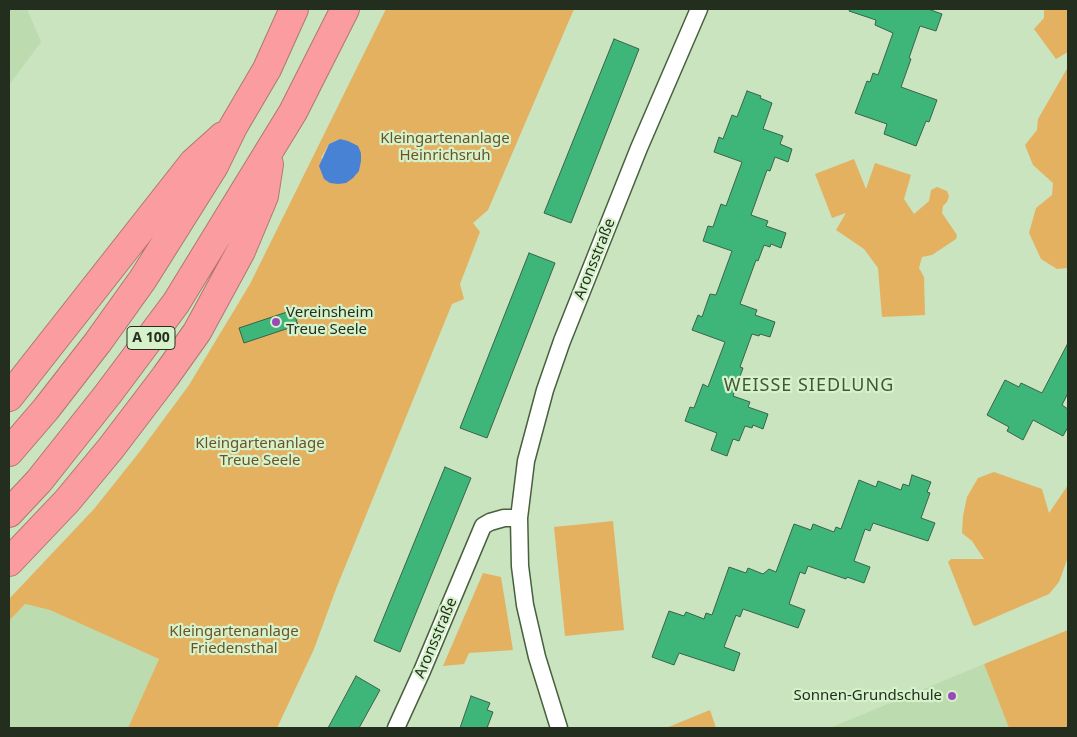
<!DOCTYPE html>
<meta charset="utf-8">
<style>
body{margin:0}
#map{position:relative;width:1077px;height:737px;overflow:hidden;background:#c9e4be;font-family:"Noto Sans",sans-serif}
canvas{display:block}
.frame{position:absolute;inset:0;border:10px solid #242e1f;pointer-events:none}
</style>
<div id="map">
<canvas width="1077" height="737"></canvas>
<div class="frame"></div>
</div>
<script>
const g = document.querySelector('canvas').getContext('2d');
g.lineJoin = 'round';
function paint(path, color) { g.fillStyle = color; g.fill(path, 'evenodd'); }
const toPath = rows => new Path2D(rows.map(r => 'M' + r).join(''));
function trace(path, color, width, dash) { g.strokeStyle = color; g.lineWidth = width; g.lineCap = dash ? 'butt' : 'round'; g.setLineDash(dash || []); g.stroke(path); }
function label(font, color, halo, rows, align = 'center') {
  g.font = font + ' "Noto Sans",sans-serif'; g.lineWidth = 4.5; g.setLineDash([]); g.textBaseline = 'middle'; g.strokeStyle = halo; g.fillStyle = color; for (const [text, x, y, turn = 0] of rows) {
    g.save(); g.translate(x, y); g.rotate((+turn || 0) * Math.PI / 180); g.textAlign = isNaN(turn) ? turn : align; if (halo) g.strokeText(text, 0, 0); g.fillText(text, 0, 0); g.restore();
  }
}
const built = toPath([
 [9,9,27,9,41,42,9,85],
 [24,604,50,610,159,659,128,728,9,728,9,621],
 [984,664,1009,728,830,728]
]);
const green = toPath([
 [386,9,574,9,488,210,473,223,480,232,460,284,464,299,452,304,336,589,314,649,277,728,128,728,159,659,50,610,25,604,9,621,9,599,94,509,141,450,189,385,250,284],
 [340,139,361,153,359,171,321,158,329,144],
 [1044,9,1068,9,1068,52,1056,59,1034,29,1044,18],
 [1068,67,1068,268,1057,269,1041,259,1029,233,1036,208,1052,195,1053,183,1033,165,1025,145,1037,130,1038,119],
 [854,159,866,189,875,163,911,175,904,199,914,214,929,201,931,190,937,187,947,191,949,196,947,202,943,206,942,213,957,235,956,239,932,255,922,257,919,268,924,277,925,315,882,317,878,268,864,249,836,230,846,213,832,218,815,174],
 [994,472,1042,489,1049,513,1068,485,1068,557,1059,582,1049,594,975,626,973,625,948,562,951,559,984,559,972,541,962,533,963,516,967,497,978,478],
 [613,521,624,630,565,636,554,527],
 [483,573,501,577,513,650,469,653,464,664,443,666],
 [1068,630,1068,728,1009,728,984,664],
 [710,710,716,728,666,728]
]);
const water = toPath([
 [340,139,348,141,358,146,361,153,361,161,359,171,353,178,346,183,338,184,330,183,324,179,319,166,329,144]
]);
const building = toPath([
 [850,9,928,9,942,14,936,31,920,26,909,58,911,59,901,87,937,100,929,122,926,121,916,146,884,134,887,124,855,113,867,81,870,82,873,73,878,75,893,33,875,25,876,20,849,11,850,9],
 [614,39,639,49,571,223,544,213,614,39],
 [747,91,761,96,760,98,772,103,763,129,783,136,780,144,792,149,788,162,775,157,770,171,767,170,751,215,768,221,766,226,786,233,781,248,771,244,770,247,764,245,758,261,756,260,740,304,757,310,755,315,775,322,770,337,760,334,759,336,752,334,740,367,743,368,733,396,750,402,748,407,768,414,763,429,753,425,752,428,745,426,739,441,733,439,727,456,711,450,717,433,685,421,690,407,694,408,703,384,708,387,725,342,692,330,698,315,702,317,710,294,716,295,732,251,703,241,708,226,713,227,721,204,726,206,742,162,714,152,719,137,723,139,732,115,737,117,747,91],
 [529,253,555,263,487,438,460,428,529,253],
 [293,310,298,325,244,343,239,328,293,310],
 [1068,343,1068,393,1062,405,1068,409,1068,427,1063,436,1033,420,1023,440,1007,431,1009,427,987,415,1005,380,1019,387,1021,383,1042,393,1068,343],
 [445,467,471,478,400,652,374,641,445,467],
 [912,475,931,482,927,492,930,493,921,518,935,523,928,541,873,523,870,531,865,529,854,561,870,567,864,583,847,577,846,579,808,566,805,574,800,572,789,604,805,610,798,628,743,609,740,617,736,615,724,647,740,653,734,671,679,653,674,665,652,657,669,611,684,616,686,612,704,619,706,613,712,615,729,567,746,573,748,568,763,574,769,569,776,572,794,524,811,530,813,524,834,532,836,527,841,529,859,480,876,487,878,481,901,490,903,484,909,486,912,475],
 [356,676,380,690,359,728,328,728,356,676],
 [471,696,490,703,487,710,493,712,487,728,460,728,471,696]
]);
const minor = toPath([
 [396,728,422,671,483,526,490,522,504,518,519,518],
 [559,728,537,657,525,605,520,566,519,518,526,461,545,390,562,341,639,148,699,9]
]);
const motorway = toPath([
 [9,397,193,163,223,136],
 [9,452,46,409,98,342,143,279,214,166,233,127,267,69,294,9],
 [9,513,39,481,108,394,176,303,293,112,345,9],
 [9,562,67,501,111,448,165,377,197,332,241,251,264,196,269,164]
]);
const markers = [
 [276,322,5,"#9c49b8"],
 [952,696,5,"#9c49b8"]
];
const shields = [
 [151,338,48]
];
const shieldNames = [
 ["A 100",151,338]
];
const parkNames = [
 ["Kleingartenanlage",445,139],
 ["Heinrichsruh",445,156],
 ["Kleingartenanlage",260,444],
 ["Treue Seele",260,461],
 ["Kleingartenanlage",234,632],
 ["Friedensthal",234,649]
];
const streetNames = [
 ["Aronsstraße",595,259,-68],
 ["Aronsstraße",436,638,-67]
];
const poiNames = [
 ["Vereinsheim",286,313],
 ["Treue Seele",286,330],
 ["Sonnen-Grundschule",942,696,"right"]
];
const quarterNames = [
 ["WEISSE SIEDLUNG",809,386]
];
paint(built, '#bcdbaf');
paint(green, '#e4b160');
paint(water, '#4782d4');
paint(building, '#3fb679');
trace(building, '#3a624a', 1);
trace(minor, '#48603e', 19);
trace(motorway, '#af7673', 30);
trace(minor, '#fff', 16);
trace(motorway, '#fa9ca0', 28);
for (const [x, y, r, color] of markers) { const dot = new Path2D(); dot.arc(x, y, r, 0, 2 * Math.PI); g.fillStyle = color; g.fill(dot); trace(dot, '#d5f2cb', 2); }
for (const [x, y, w] of shields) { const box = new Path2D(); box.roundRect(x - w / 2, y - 11.5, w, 23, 4); g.fillStyle = '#d5f2cb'; g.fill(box); trace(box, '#242e1f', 1); }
label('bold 14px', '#242e1f', null, shieldNames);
label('15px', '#6d5229', '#d5f2cb', parkNames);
label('15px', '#242e1f', '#d5f2cb', streetNames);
label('15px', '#242e1f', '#d5f2cb', poiNames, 'left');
g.letterSpacing = '1px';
label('18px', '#415837', '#d5f2cb', quarterNames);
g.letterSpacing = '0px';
</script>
